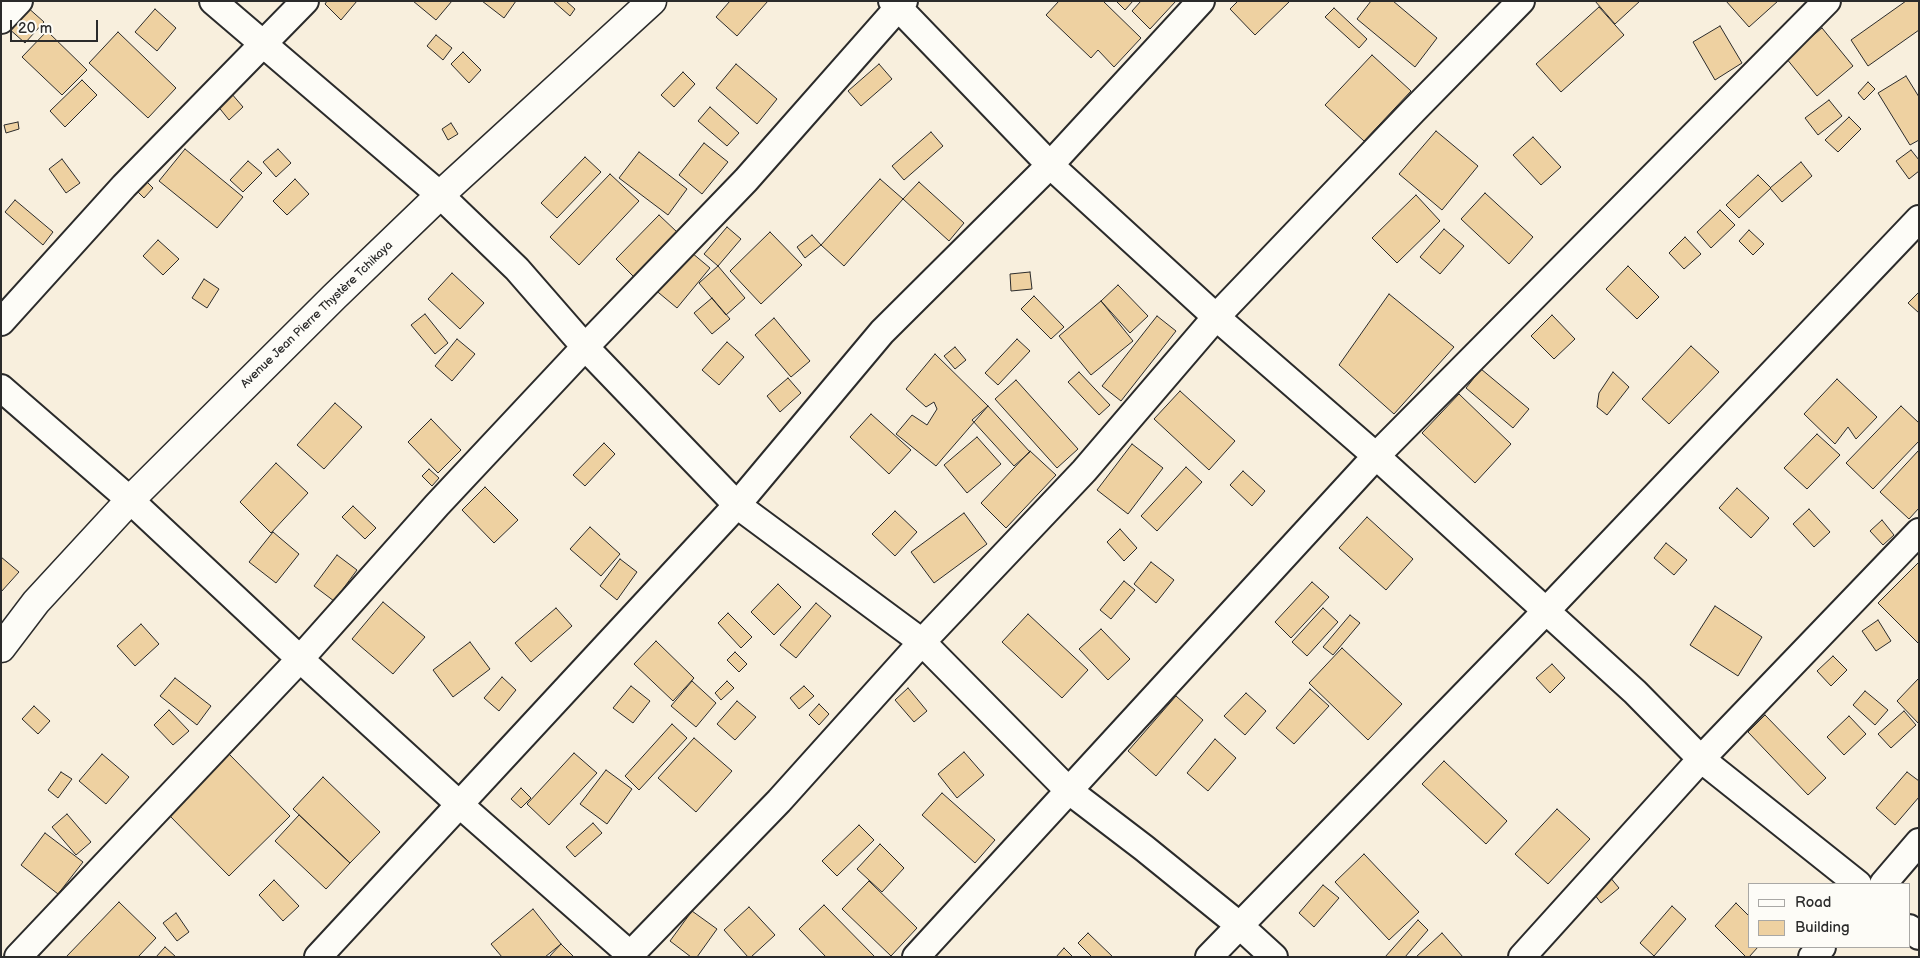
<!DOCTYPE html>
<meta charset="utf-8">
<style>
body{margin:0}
#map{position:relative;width:1920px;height:958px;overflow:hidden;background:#f8efdd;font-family:"Balsamiq Sans",sans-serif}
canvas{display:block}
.frame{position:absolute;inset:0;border:2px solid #2b2b2b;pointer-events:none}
.legend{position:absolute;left:1748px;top:883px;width:162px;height:65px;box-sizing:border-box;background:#fdfcf7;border:1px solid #a9a8a5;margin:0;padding:6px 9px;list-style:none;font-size:15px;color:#2b2b2b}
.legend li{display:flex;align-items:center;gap:10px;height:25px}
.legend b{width:25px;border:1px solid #a9a8a5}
.scale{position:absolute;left:10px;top:20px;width:88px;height:22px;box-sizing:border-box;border:2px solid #2b2b2b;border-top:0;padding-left:6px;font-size:15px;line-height:18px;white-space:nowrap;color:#2b2b2b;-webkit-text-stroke:4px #fdfcf7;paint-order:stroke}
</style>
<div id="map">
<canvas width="1920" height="958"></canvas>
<div class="frame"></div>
<ul class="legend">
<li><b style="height:6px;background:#fdfcf7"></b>Road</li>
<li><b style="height:14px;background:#eed1a1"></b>Building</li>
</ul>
<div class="scale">20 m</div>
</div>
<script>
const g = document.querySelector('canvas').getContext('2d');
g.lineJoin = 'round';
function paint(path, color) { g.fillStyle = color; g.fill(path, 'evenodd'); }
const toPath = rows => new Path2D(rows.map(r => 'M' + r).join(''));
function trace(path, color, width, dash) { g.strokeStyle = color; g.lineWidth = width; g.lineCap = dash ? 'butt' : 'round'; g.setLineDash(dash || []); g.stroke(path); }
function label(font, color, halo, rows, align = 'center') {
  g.font = font + ' "Balsamiq Sans",sans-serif'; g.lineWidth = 4.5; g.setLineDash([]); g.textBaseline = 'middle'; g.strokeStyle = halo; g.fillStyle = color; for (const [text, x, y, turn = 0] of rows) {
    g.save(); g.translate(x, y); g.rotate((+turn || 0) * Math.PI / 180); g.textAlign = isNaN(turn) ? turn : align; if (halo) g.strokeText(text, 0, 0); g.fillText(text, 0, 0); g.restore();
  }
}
const building = toPath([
 [327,1,357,1,341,20,325,4,327,1],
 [413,1,452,1,436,20,413,1],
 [482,1,516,1,504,18,482,1],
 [553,1,566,1,575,9,570,16,553,1],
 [730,1,768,1,737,36,716,17,730,1],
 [1059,1,1103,1,1141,38,1114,67,1098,50,1091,58,1046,15,1059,1],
 [1116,1,1133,1,1125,10,1116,1],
 [1141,1,1176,1,1150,29,1132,11,1141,1],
 [1238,1,1290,1,1255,35,1230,9,1238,1],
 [1371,1,1393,1,1437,38,1415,67,1357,19,1371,1],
 [1595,1,1640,1,1615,24,1595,1],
 [1726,1,1778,1,1749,27,1726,1],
 [1906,1,1919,1,1919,30,1868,66,1851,40,1906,1],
 [26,6,44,22,25,43,7,27,26,6],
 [1599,7,1624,35,1561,92,1536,64,1599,7],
 [1334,8,1367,39,1359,48,1325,17,1334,8],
 [155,9,176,28,157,51,135,32,155,9],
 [1720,26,1742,63,1715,80,1693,42,1720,26],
 [1822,28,1853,66,1817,96,1786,58,1822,28],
 [47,31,87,70,62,95,22,57,47,31],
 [118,32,176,88,148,118,89,63,118,32],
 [436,35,452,48,443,60,427,46,436,35],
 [463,52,481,70,469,83,451,64,463,52],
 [1372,55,1411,91,1364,141,1325,105,1372,55],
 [736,64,777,99,757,124,716,88,736,64],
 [879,64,892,79,861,106,848,91,879,64],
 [683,72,695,84,674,107,661,95,683,72],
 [1906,76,1919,97,1919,140,1910,145,1878,93,1906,76],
 [82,80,97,95,65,127,50,111,82,80],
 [1868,82,1875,89,1864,100,1858,93,1868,82],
 [231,93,243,107,229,120,217,105,231,93],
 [1829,100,1842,116,1818,135,1805,118,1829,100],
 [710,107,739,133,727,146,698,121,710,107],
 [1849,117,1861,129,1838,152,1825,140,1849,117],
 [18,122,19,129,6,133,4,125,18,122],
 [451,123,458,134,448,140,442,129,451,123],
 [1436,131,1478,166,1442,210,1399,174,1436,131],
 [931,132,943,146,904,180,892,166,931,132],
 [1533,137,1561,167,1541,185,1513,155,1533,137],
 [704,143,728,162,702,194,679,175,704,143],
 [185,149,243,197,217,228,159,181,185,149],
 [278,149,291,163,276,177,263,162,278,149],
 [1911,150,1919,160,1919,171,1909,179,1896,161,1911,150],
 [639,152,687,189,668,215,619,178,639,152],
 [585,157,601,172,557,218,541,203,585,157],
 [62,159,80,183,66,193,49,169,62,159],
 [248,161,262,173,243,192,230,180,248,161],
 [1801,162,1812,176,1782,202,1770,188,1801,162],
 [610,174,639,201,579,265,550,237,610,174],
 [1758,175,1771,188,1739,218,1726,205,1758,175],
 [295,179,309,194,287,215,273,201,295,179],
 [880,179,903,199,844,266,821,245,880,179],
 [145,180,153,188,144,198,136,190,145,180],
 [919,182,964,223,949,241,903,199,919,182],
 [1485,193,1533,237,1509,264,1461,219,1485,193],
 [1416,195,1440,221,1397,263,1372,238,1416,195],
 [15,200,53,232,43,245,5,212,15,200],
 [1720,210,1735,225,1711,248,1697,232,1720,210],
 [659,215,677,232,634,277,616,259,659,215],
 [727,227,741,239,718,266,704,254,727,227],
 [1444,229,1464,246,1440,274,1420,257,1444,229],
 [1749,230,1764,244,1753,255,1739,241,1749,230],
 [770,232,802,265,761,304,730,271,770,232],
 [812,235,821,245,805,258,797,247,812,235],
 [1685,237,1701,254,1684,269,1669,253,1685,237],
 [158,240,179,259,163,275,143,256,158,240],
 [686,248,710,268,677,308,653,288,686,248],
 [718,266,745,298,726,315,699,283,718,266],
 [1628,266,1659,297,1637,319,1606,289,1628,266],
 [1030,272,1032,289,1011,291,1010,274,1030,272],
 [452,273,484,303,460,329,428,299,452,273],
 [204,279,219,289,207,308,192,298,204,279],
 [1118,285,1148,316,1130,333,1101,301,1118,285],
 [1919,292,1919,313,1908,303,1919,292],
 [1389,294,1454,347,1394,414,1339,365,1389,294],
 [1034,296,1064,327,1051,339,1021,309,1034,296],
 [712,298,730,319,712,334,694,313,712,298],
 [1101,301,1133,341,1091,375,1059,336,1101,301],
 [425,314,448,343,435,354,411,325,425,314],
 [1552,315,1575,339,1554,359,1531,336,1552,315],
 [1157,316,1176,331,1121,401,1102,386,1157,316],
 [774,318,810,361,791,377,755,335,774,318],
 [457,339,475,354,452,381,435,366,457,339],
 [1017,339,1030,351,998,385,985,373,1017,339],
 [727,342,744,357,719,385,702,370,727,342],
 [1691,346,1719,372,1669,424,1642,399,1691,346],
 [955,347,966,360,955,369,944,356,955,347],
 [935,354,988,406,936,466,896,434,912,415,927,425,937,409,934,402,926,407,906,389,935,354],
 [1481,369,1529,409,1513,428,1466,388,1481,369],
 [1079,372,1110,405,1099,415,1068,382,1079,372],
 [1613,372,1629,387,1607,415,1597,407,1599,393,1613,372],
 [788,378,801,393,780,412,767,396,788,378],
 [1837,379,1877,417,1856,439,1848,427,1835,444,1804,414,1837,379],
 [1016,380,1078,449,1057,468,995,399,1016,380],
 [1180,391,1235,441,1209,470,1154,419,1180,391],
 [1459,394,1511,444,1475,483,1422,433,1459,394],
 [335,403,362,427,324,469,297,445,335,403],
 [988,406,1030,452,1014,466,972,420,988,406],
 [1901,406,1919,423,1919,441,1873,489,1846,463,1901,406],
 [871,414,911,450,889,474,850,437,871,414],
 [431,419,461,450,438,473,408,442,431,419],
 [1817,434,1840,455,1807,489,1784,468,1817,434],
 [977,437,1001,464,967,493,944,465,977,437],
 [604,443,615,454,585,486,573,475,604,443],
 [1132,444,1163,468,1128,514,1097,490,1132,444],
 [1919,450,1919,508,1909,519,1880,492,1919,450],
 [1030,451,1056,475,1006,528,981,503,1030,451],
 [276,463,308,493,271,533,240,502,276,463],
 [1186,467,1202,482,1157,531,1141,516,1186,467],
 [429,469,439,478,432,486,422,476,429,469],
 [1243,471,1265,491,1252,506,1230,485,1243,471],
 [485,487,518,520,494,543,462,510,485,487],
 [1737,488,1769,518,1751,538,1719,508,1737,488],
 [353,506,376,528,365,539,342,517,353,506],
 [1809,509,1830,532,1814,547,1793,524,1809,509],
 [895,511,917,532,895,556,872,534,895,511],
 [964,513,987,544,934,583,911,552,964,513],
 [1367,517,1413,559,1386,590,1339,548,1367,517],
 [1882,520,1894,535,1883,545,1870,531,1882,520],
 [590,527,620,554,601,576,570,549,590,527],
 [1120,529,1137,548,1124,561,1107,542,1120,529],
 [273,532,299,554,276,583,249,562,273,532],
 [1666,543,1687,560,1674,575,1654,558,1666,543],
 [337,555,357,570,334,601,314,586,337,555],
 [1,557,19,572,1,592,1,557],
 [620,559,637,572,617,600,600,586,620,559],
 [1151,562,1174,580,1156,603,1134,584,1151,562],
 [1919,562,1919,644,1878,603,1919,562],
 [1124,581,1135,590,1111,619,1100,610,1124,581],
 [1312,582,1329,597,1291,638,1275,622,1312,582],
 [778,584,801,607,774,635,751,612,778,584],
 [383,602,425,637,393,674,352,639,383,602],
 [816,603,831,616,796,658,780,645,816,603],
 [1715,606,1762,637,1738,676,1690,645,1715,606],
 [556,608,572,626,531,662,515,643,556,608],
 [1323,608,1338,622,1307,656,1292,642,1323,608],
 [728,613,752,637,741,648,718,623,728,613],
 [1028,614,1088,670,1062,698,1002,642,1028,614],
 [1350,615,1360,623,1333,655,1323,647,1350,615],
 [1878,620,1891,641,1876,651,1862,631,1878,620],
 [141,624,159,644,135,666,117,646,141,624],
 [1101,629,1130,659,1108,680,1079,649,1101,629],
 [656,641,694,678,673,701,634,664,656,641],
 [470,642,490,669,453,697,433,670,470,642],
 [1342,648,1402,704,1368,740,1309,683,1342,648],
 [735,652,747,664,739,672,727,660,735,652],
 [1833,656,1847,670,1831,686,1817,671,1833,656],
 [1552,664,1565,678,1550,693,1536,678,1552,664],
 [502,677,516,690,499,711,484,698,502,677],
 [175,678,211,706,197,725,160,696,175,678],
 [1919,678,1919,724,1897,701,1919,678],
 [692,681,716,703,696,727,671,706,692,681],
 [727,681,734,688,721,700,715,693,727,681],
 [631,686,650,701,633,723,613,708,631,686],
 [804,686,814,696,799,709,790,698,804,686],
 [908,688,927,711,914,722,895,700,908,688],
 [1310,689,1329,706,1294,744,1276,728,1310,689],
 [1865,691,1888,710,1875,725,1853,705,1865,691],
 [1246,693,1266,711,1245,735,1224,716,1246,693],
 [1176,696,1203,720,1156,776,1128,751,1176,696],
 [737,701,756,717,735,740,717,724,737,701],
 [819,704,829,714,819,725,809,715,819,704],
 [34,706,50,721,38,734,22,719,34,706],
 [169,710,189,731,173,745,154,725,169,710],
 [1904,711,1916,725,1891,748,1878,734,1904,711],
 [1765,715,1826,778,1808,795,1748,732,1765,715],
 [1849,716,1866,734,1844,755,1827,737,1849,716],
 [672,724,687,738,639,790,625,776,672,724],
 [694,738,732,771,696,812,658,778,694,738],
 [1215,739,1236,758,1208,791,1187,773,1215,739],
 [964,752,984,775,957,798,938,774,964,752],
 [574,753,597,773,549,825,527,804,574,753],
 [102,754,129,777,106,804,79,781,102,754],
 [229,754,290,816,229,876,168,814,229,754],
 [1444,761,1507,821,1486,844,1422,784,1444,761],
 [606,770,632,789,607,824,580,804,606,770],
 [61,772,72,779,58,798,48,790,61,772],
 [1907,772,1919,781,1919,797,1895,825,1876,808,1907,772],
 [323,777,380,832,350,863,293,809,323,777],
 [521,788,531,798,521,808,511,799,521,788],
 [942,793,995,840,975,863,922,815,942,793],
 [1557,809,1590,839,1548,884,1515,854,1557,809],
 [67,814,91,842,76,855,52,827,67,814],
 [299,815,350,863,326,889,275,841,299,815],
 [593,823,602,833,575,857,566,847,593,823],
 [859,825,874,840,837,876,822,861,859,825],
 [45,833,83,862,58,894,21,865,45,833],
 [880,844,904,868,882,892,857,869,880,844],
 [1364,854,1419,912,1389,940,1335,882,1364,854],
 [1609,876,1619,888,1601,903,1591,890,1609,876],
 [274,880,299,906,283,921,259,895,274,880],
 [869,881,917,928,891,956,842,909,869,881],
 [1323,885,1339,898,1314,927,1299,913,1323,885],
 [119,902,156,938,138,957,66,957,119,902],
 [1736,903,1749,916,1749,947,1758,947,1749,957,1746,957,1715,926,1736,903],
 [824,905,875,957,826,957,799,929,824,905],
 [1672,906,1686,919,1654,956,1640,943,1672,906],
 [749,907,775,935,751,957,748,957,724,930,749,907],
 [533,909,561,944,545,957,502,957,491,944,533,909],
 [692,911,717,929,697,957,691,957,670,941,692,911],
 [176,913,189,932,177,941,163,923,176,913],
 [1418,920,1428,930,1405,957,1385,957,1418,920],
 [1088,933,1113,957,1092,957,1078,943,1088,933],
 [1442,933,1463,957,1416,957,1442,933],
 [561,944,574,957,549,957,561,944],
 [165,947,176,957,156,957,165,947],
 [1064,948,1073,957,1056,957,1064,948]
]);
const minor = toPath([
 [213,1,440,195,517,269,585,347,737,505,922,642,1068,790,1144,848,1239,925,1274,957],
 [892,1,1050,165,1216,317,1376,456,1635,692,1701,759,1858,884],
 [1,20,19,1],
 [1,322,124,186,305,1],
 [1,388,130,500,300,659,459,804,633,957],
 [1883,884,1919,842],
 [1909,928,1919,936],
 [18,957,300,659,437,505,585,347,746,180,904,1],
 [318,957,737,505,882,332,1050,165,1201,1],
 [628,957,779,801,922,642,1084,471,1216,317,1413,111,1521,1],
 [916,957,1376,456,1827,1],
 [1209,957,1546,611,1919,219],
 [1522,957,1701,759,1919,532],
 [1812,957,1822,947]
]);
const tertiary = toPath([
 [1,648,36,602,130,500,334,297,440,195,652,1]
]);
const streetNames = [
 ["Avenue Jean Pierre Thystère Tchikaya",317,315,-44]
];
paint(building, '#eed1a1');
trace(building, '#2b2b2b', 1);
trace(minor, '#2b2b2b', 30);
trace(tertiary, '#2b2b2b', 31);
trace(minor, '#fdfcf7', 26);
trace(tertiary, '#fdfcf7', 28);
label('12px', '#2b2b2b', '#fdfcf7', streetNames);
</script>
